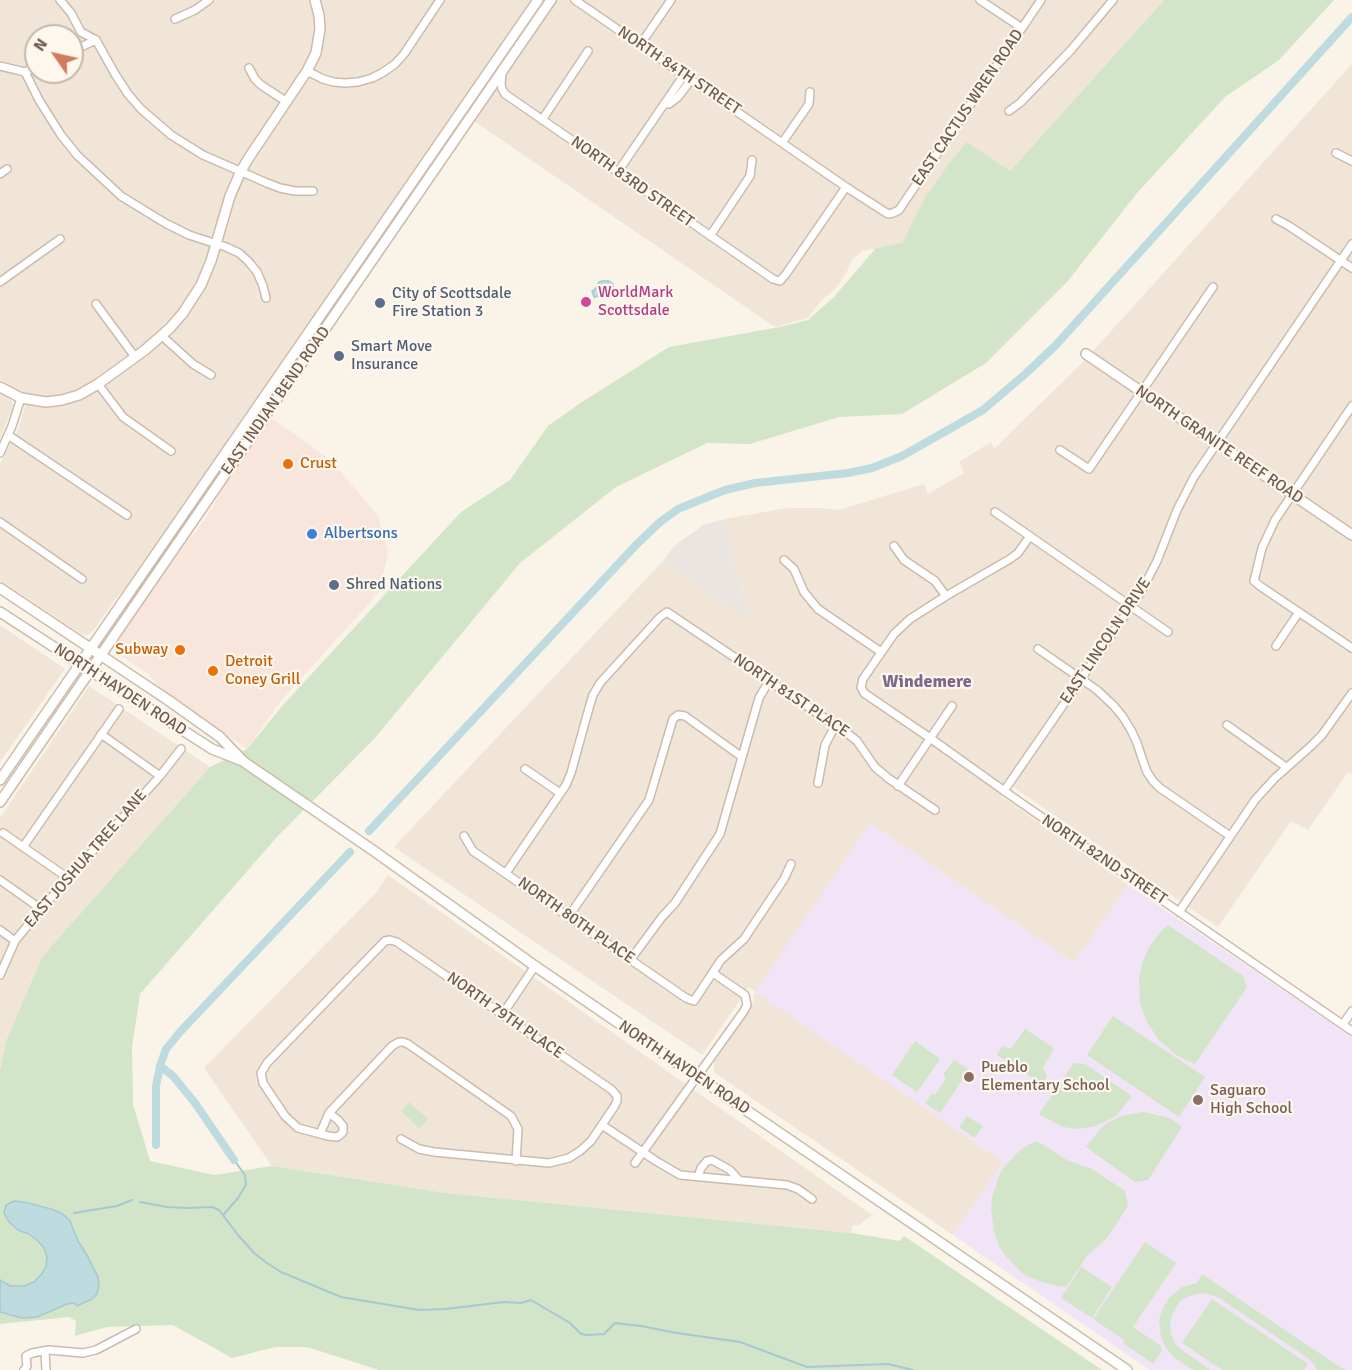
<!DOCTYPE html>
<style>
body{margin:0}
#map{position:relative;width:1352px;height:1370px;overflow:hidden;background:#f9f3e8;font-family:Signika,sans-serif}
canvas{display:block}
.north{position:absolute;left:24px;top:24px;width:60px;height:60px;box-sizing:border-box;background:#fdf7ed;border:2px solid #c5b9ae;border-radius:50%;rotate:304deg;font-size:16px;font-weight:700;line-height:24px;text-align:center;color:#705b4f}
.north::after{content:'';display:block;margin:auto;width:21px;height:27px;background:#d37a5d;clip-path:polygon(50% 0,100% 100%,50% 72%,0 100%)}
</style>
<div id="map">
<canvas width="1352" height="1370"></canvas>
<div class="north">N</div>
</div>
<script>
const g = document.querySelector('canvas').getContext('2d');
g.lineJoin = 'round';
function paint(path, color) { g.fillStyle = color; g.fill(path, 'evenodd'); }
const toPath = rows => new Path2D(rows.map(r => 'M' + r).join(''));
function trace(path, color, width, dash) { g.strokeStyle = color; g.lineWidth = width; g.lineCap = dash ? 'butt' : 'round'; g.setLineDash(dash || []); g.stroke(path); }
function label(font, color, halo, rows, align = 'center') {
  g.font = font + ' Signika,sans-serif'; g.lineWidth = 4.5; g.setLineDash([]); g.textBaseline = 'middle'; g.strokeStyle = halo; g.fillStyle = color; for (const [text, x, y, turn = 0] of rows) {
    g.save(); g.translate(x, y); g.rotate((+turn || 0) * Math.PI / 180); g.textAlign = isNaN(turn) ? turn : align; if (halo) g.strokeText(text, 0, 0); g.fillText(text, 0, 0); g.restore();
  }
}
const residential = toPath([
 [0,0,531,0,141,569,114,601,93,631,88,635,81,634,0,580,0,464,18,430,29,394,21,392,0,379],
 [36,36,72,36,72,72,36,72],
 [556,0,1164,0,1010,171,911,226,901,244,862,251,853,259,846,273,836,288,819,303,808,318,775,327,474,121],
 [1352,64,1352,774,1348,772,1308,830,1291,821,1218,927,1019,791,1005,779,1002,797,1008,801,1128,885,1074,963,870,823,756,992,1003,1162,953,1235,715,1073,714,1070,714,1062,752,1005,754,1001,753,996,755,992,749,987,702,1055,394,847,663,561,742,615,746,611,725,519,787,508,822,508,839,510,924,484,928,494,964,473,959,462,991,442,994,449,1085,360],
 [0,394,11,400,13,405,0,439],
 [0,625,65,669,0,762],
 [89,686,210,767,42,957,6,1041,0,1070,0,818],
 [388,875,872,1215,859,1225,853,1225,851,1233,446,1193,272,1166,204,1068,376,893]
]);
const commercial = toPath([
 [270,417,332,461,378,516,388,553,379,592,280,702,247,749,162,689,148,674,119,654,115,649,116,642,178,551,196,532,213,507,224,485]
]);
const industrial = toPath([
 [725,519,746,611,742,616,663,561,674,546,705,524]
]);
const education = toPath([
 [870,823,1074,963,1128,885,1352,1037,1352,1370,1150,1370,953,1235,1003,1162,755,992]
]);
const green = toPath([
 [1164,0,1334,0,1279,60,1225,97,1137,193,1067,282,986,363,902,414,839,417,750,444,707,443,616,487,520,563,375,738,276,838,140,994,132,1047,133,1104,150,1161,215,1175,272,1166,446,1193,851,1233,900,1241,904,1236,1102,1370,379,1370,307,1347,275,1347,232,1358,173,1325,107,1327,75,1336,76,1321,69,1317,0,1324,0,1070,6,1041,42,957,210,767,247,749,283,705,461,512,510,480,548,426,579,404,669,347,780,327,808,320,834,297,876,248,902,243,926,196,951,161,967,142,1010,171],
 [1168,925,1243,976,1247,987,1195,1064,1178,1056,1159,1040,1147,1022,1140,1003,1139,980,1142,963,1149,947,1163,929],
 [1113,1016,1205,1077,1179,1117,1087,1055],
 [1025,1029,1054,1048,1043,1068,1047,1076,1043,1085,997,1055,1002,1046,1011,1049],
 [915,1041,940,1059,917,1092,892,1075],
 [954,1060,969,1070,940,1113,925,1103,932,1093,935,1095,946,1078,943,1075],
 [1074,1063,1085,1064,1132,1096,1116,1116,1096,1126,1078,1129,1063,1127,1039,1114],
 [409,1102,428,1119,419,1128,401,1111],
 [1143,1112,1165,1117,1171,1119,1182,1127,1148,1180,1135,1182,1086,1147,1102,1127,1109,1122,1122,1116],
 [967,1116,983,1126,975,1138,959,1127],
 [1037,1141,1067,1160,1092,1169,1125,1191,1128,1206,1107,1238,1087,1256,1066,1287,1057,1286,1042,1282,1026,1276,1021,1272,1005,1255,999,1246,994,1232,991,1208,992,1197,1001,1171,1016,1154,1026,1146],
 [1145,1242,1176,1263,1133,1327,1161,1346,1162,1351,1153,1364,1123,1343,1124,1340,1093,1319],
 [1081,1267,1112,1287,1092,1318,1061,1298],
 [1202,1274,1313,1349,1345,1370,1317,1370,1313,1363,1305,1356,1218,1297,1203,1293,1192,1295,1180,1301,1173,1313,1170,1322,1171,1334,1174,1342,1179,1348,1210,1370,1193,1370,1175,1358,1166,1348,1161,1337,1159,1320,1163,1308,1169,1298,1182,1287,1197,1283],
 [1212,1299,1308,1364,1304,1370,1222,1370,1182,1343]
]);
const water = toPath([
 [602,281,609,281,613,284,614,289,606,290,600,294,599,296,594,297,592,291,596,288,599,282,602,281],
 [14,1201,24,1202,51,1209,63,1214,70,1221,78,1241,88,1257,98,1277,99,1286,97,1294,92,1299,77,1306,74,1303,67,1304,37,1317,22,1318,0,1312,0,1280,10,1286,24,1286,34,1282,41,1275,46,1267,47,1257,44,1248,38,1241,29,1234,18,1230,9,1222,4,1213,6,1205,14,1201]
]);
const stream = toPath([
 [140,1202,167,1207,187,1208,212,1207,219,1210,238,1235,254,1253,267,1263,281,1272,341,1297,419,1310,446,1309,504,1302,521,1303,531,1300,570,1323,581,1334,587,1335,604,1334,615,1323,641,1326,677,1333,740,1342,807,1367,888,1364,913,1370],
 [74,1213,117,1206,132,1200],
 [224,1214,238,1198,246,1185,245,1175,234,1160]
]);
const canal = toPath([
 [369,831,636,545,660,522,678,509,725,490,755,483,848,473,872,468,902,456,983,410,1023,376,1055,346,1352,17],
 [160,1066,173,1076,195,1103,234,1160],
 [156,1145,156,1086,160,1066,166,1049,180,1032,350,852]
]);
const street = toPath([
 [60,0,71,13,81,32,96,40,115,74,128,94,141,109,171,135,203,155,267,183,280,188,295,191,313,191],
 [575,0,846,187,888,214,893,213,899,210,1041,0],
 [980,0,1022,28],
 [175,19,195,10,209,0],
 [640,45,671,0],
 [72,51,96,40],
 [0,66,25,72,39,100,61,135,77,155,121,196,165,223,189,235,226,247,239,253,248,261,257,272,263,286,266,298],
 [249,68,255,79,261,85,287,102],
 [307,71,323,79,334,82,345,83,358,82,372,78,382,73,395,64,404,54,440,0],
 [25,72,36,67],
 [502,72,501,84,502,89,505,94,773,279,780,281,786,274,846,187],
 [664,104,669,104,678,97,691,80],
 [1009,111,1020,103,1071,50,1113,0],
 [542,120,588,51],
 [782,143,809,104,810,92],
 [1336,153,1352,161],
 [617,173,684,75],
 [0,174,7,169],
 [1276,219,1289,226,1352,268],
 [710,236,750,176,752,160],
 [0,282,60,239],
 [96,304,135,357],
 [162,336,193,364,211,375],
 [98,384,123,417,171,451],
 [1352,406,1275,520,1262,548,1254,581,1260,586,1352,648],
 [8,435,127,515],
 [1060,450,1089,469,1213,287],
 [0,453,12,426,21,398],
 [995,512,1168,632],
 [0,522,82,579],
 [1030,536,1018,553,1010,559,946,596,910,619,894,634,863,679,861,687,864,693,930,738,1017,800,1352,1031],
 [894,546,904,560,935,581,946,596],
 [784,560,794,569,804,592,818,609,881,652],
 [1276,646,1299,612],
 [1038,649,1097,690,1114,706,1123,717,1131,730,1137,743,1143,761,1147,772,1153,781,1160,788,1230,836],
 [1227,725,1286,767],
 [101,734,160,776],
 [525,769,560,793],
 [818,783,825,745,835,726],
 [898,786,952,706],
 [1004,791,1141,592,1157,561,1177,510,1194,477,1352,244],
 [3,833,68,878],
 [464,836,473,851,686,998,694,1001,721,960,744,939,784,879,791,864],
 [23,847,119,709],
 [506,873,566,785,571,773,589,708,593,695,600,683,660,617,667,612,847,733,857,741,875,767,888,778,935,810],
 [0,880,41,909],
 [1179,912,1255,800,1275,778,1311,746,1322,735,1352,693],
 [569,916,649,800,673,719,678,715,685,716,742,757],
 [0,930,15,941],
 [631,959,662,917,675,903,720,834,755,712,759,698,769,681],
 [0,975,15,941,41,909,160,776,181,749],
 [502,1015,535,966],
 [1343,1024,1352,1011],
 [329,1113,338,1120,343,1126,343,1132,340,1135,337,1137,328,1136,298,1128,285,1116,263,1083,261,1073,267,1063,348,979,385,941,390,940,397,942,612,1090,617,1096,617,1101,614,1107,591,1141,580,1151,569,1158,549,1163,434,1152,419,1149,401,1139],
 [602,1125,656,1161,680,1175,787,1185,798,1189,812,1199],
 [320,1134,329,1113,392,1046,399,1042,403,1042,408,1044,511,1116,518,1129,516,1161],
 [635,1163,744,1011,747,1005,745,995,713,973],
 [698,1177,701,1168,707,1161,712,1160,730,1170,739,1180],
 [45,1351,46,1370],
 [24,1370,27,1366,26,1356,32,1353,49,1350,83,1353,96,1350,136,1329]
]);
const secondary = toPath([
 [1086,354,1352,535],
 [0,387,21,398,46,402,62,400,79,395,98,384,145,350,170,328,183,313,201,285,211,261,230,196,241,171,248,159,307,71,316,53,320,29,319,15,315,0],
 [0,588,168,700,220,737,244,762,374,851,535,966,1127,1370],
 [0,612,80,664,212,749,240,760],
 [0,780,538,0],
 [0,802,551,0]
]);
const markers = [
 [586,302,6,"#d1479c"],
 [380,303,6,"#5c6f8a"],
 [339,356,6,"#5c6f8a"],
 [288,464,6,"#e8710a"],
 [312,534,6,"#3f7fe0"],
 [334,585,6,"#5c6f8a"],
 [180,650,6,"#e8710a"],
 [213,671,6,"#e8710a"],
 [969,1077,6,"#8d6e63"],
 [1198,1100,6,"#8d6e63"]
];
const streetNames = [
 ["NORTH 84TH STREET",679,71,34],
 ["EAST CACTUS WREN ROAD",968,108,-56],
 ["NORTH 83RD STREET",632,182,35],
 ["EAST INDIAN BEND ROAD",276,401,-55],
 ["NORTH GRANITE REEF ROAD",1219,445,34],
 ["EAST LINCOLN DRIVE",1106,641,-56],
 ["NORTH HAYDEN ROAD",120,690,33],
 ["NORTH 81ST PLACE",791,696,34],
 ["EAST JOSHUA TREE LANE",86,859,-49],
 ["NORTH 82ND STREET",1104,860,34],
 ["NORTH 80TH PLACE",576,921,35],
 ["NORTH 79TH PLACE",505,1016,35],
 ["NORTH HAYDEN ROAD",684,1068,34]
];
const hotelNames = [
 ["WorldMark",598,293],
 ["Scottsdale",598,311]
];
const serviceNames = [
 ["City of Scottsdale",392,294],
 ["Fire Station 3",392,312],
 ["Smart Move",351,347],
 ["Insurance",351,365],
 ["Shred Nations",346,585]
];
const foodNames = [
 ["Crust",300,464],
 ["Subway",168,650,"right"],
 ["Detroit",225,662],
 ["Coney Grill",225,680]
];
const shopNames = [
 ["Albertsons",324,534]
];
const educationNames = [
 ["Pueblo",981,1068],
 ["Elementary School",981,1086],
 ["Saguaro",1210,1091],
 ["High School",1210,1109]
];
const neighbourhoodNames = [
 ["Windemere",927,682]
];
paint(residential, '#f0e5d7');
paint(commercial, '#f8e6dd');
paint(industrial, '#eae5e1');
paint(education, '#f0e4f6');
paint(green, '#d3e5c8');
paint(water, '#bedbe0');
trace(water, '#a6c9d1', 1.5);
trace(stream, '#a6c9d1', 2);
trace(canal, '#bedbe0', 8);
trace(street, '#cabbaf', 10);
trace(secondary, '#ccbcad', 12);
trace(street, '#fff', 7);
trace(secondary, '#fff', 9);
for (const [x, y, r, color] of markers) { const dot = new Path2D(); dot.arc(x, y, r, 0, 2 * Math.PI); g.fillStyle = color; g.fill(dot); trace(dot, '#fdf7ed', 2); }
label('16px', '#705b4f', '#fdf7ed', streetNames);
label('16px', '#b23c85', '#fdf7ed', hotelNames, 'left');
label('16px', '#4e5e75', '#fdf7ed', serviceNames, 'left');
label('16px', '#c56008', '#fdf7ed', foodNames, 'left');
label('16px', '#366cbe', '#fdf7ed', shopNames, 'left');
label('16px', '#785e54', '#fdf7ed', educationNames, 'left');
label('bold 18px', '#80678c', '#fdf7ed', neighbourhoodNames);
</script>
